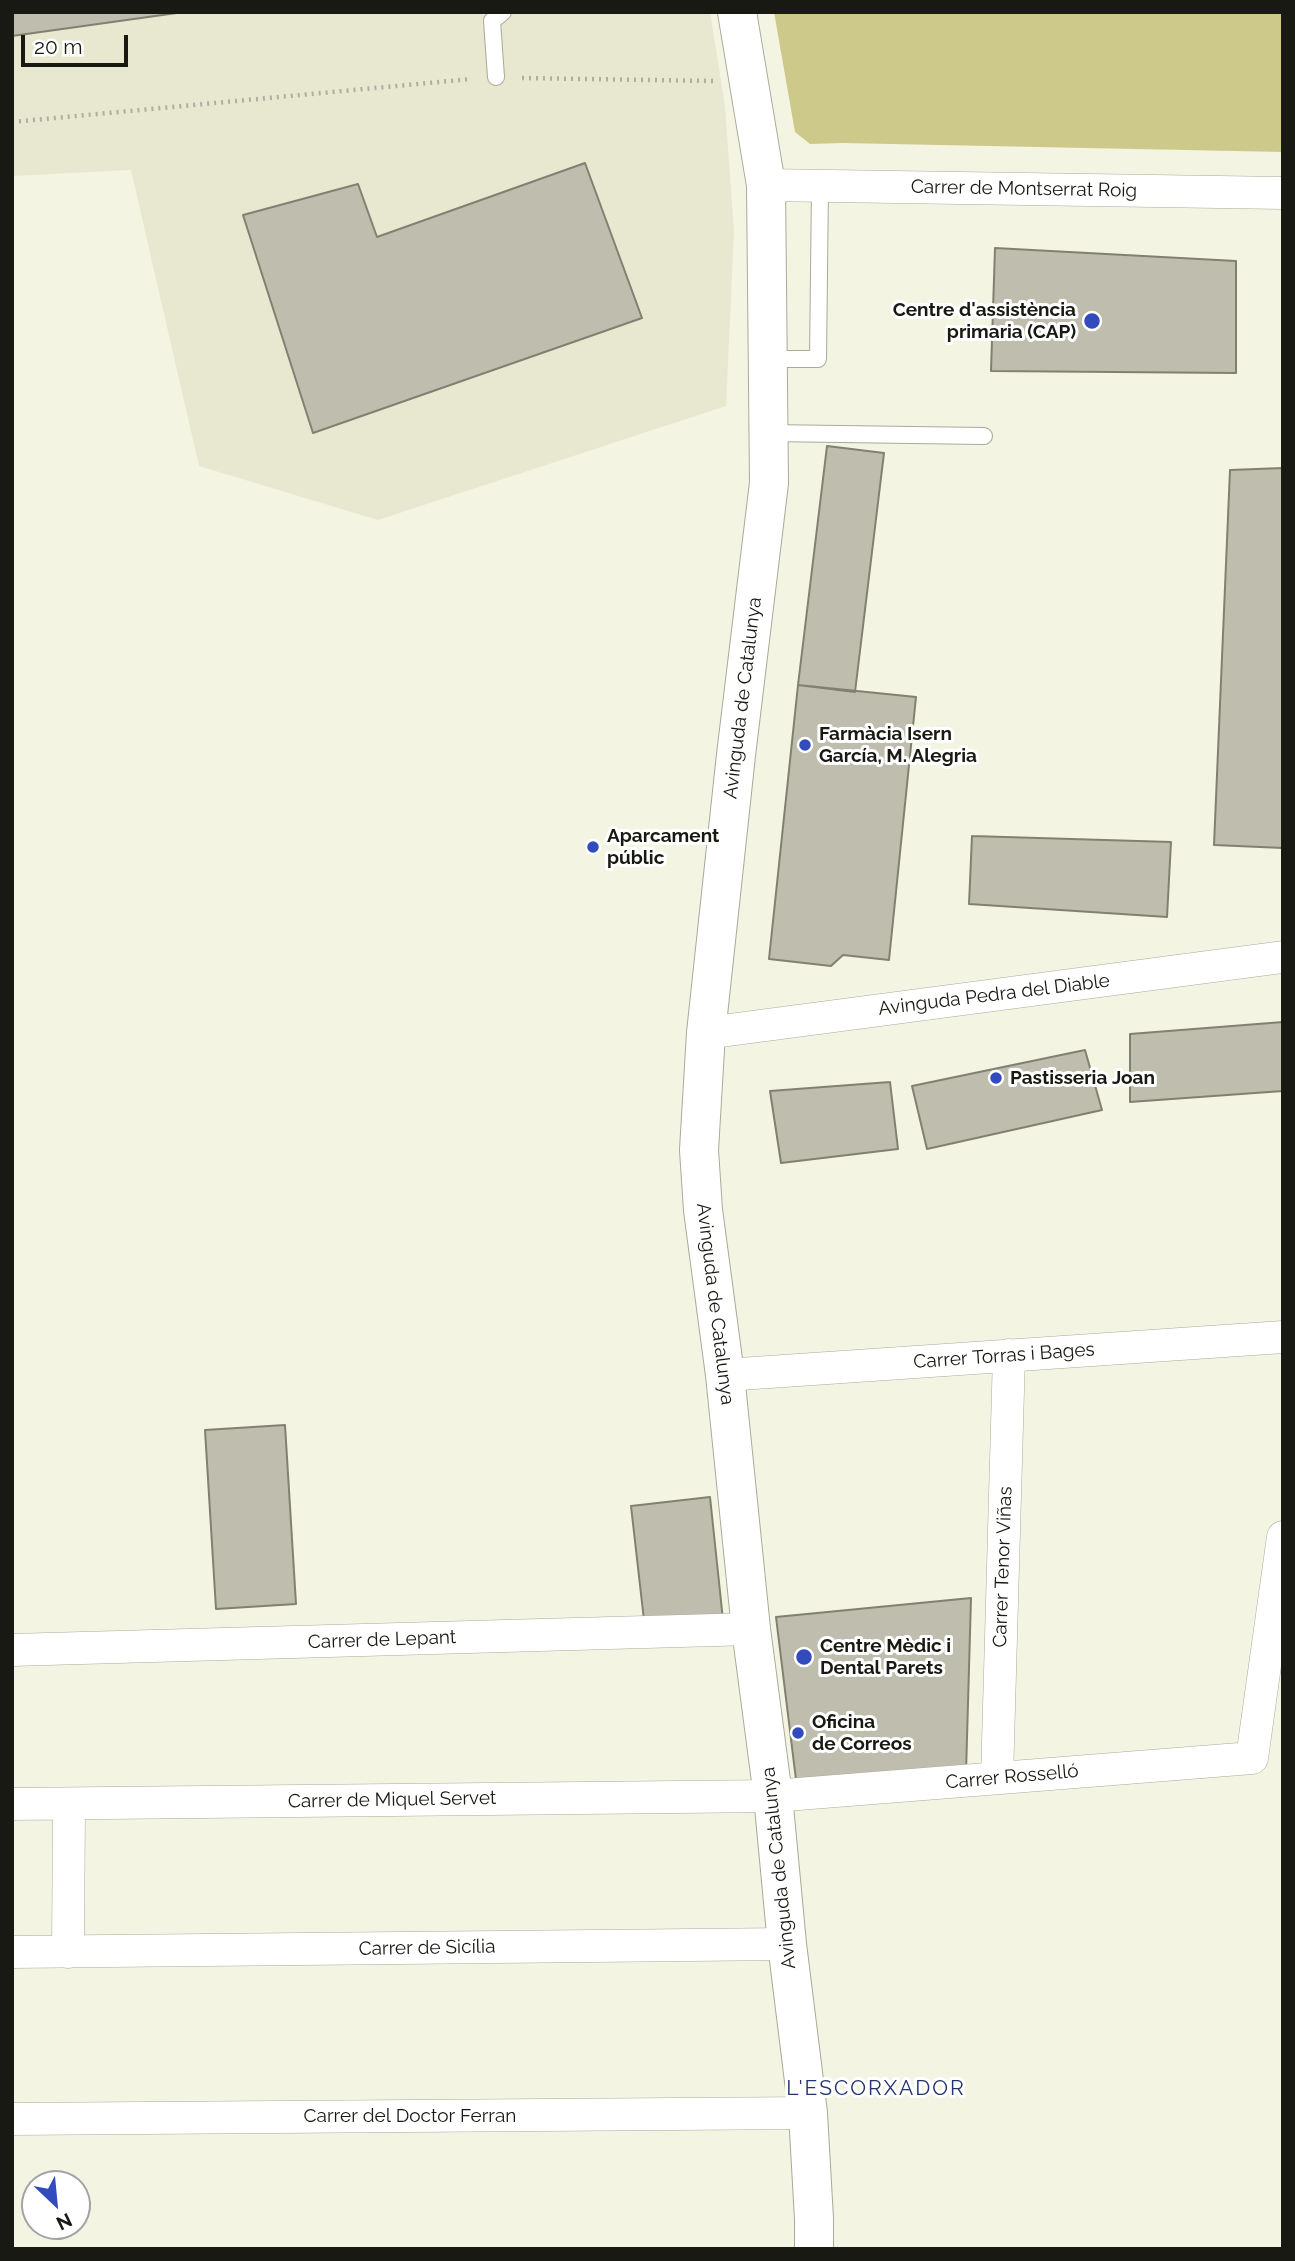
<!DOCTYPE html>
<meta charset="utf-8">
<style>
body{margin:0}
#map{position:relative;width:1295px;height:2261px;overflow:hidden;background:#f4f4e3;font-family:Raleway,sans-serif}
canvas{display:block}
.frame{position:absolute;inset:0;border:14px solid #191913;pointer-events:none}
.north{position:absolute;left:21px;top:2170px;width:70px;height:70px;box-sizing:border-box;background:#fff;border:2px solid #a3a3a1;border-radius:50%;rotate:154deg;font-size:19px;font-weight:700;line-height:28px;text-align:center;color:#191913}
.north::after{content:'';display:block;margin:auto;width:24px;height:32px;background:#324cbe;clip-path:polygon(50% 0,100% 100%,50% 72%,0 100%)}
.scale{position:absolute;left:21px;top:35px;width:107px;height:32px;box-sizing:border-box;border:4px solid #191913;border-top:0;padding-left:9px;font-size:21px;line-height:24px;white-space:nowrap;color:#191913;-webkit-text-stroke:5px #fff;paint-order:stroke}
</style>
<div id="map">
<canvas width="1295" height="2261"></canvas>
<div class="frame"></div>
<div class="north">N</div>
<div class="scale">20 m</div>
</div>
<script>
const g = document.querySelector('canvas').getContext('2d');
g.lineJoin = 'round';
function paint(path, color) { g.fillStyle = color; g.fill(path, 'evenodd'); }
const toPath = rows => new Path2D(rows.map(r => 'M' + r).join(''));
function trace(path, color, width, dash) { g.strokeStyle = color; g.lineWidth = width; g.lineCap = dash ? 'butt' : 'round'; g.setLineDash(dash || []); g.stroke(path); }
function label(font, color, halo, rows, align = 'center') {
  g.font = font + ' Raleway,sans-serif'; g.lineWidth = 6; g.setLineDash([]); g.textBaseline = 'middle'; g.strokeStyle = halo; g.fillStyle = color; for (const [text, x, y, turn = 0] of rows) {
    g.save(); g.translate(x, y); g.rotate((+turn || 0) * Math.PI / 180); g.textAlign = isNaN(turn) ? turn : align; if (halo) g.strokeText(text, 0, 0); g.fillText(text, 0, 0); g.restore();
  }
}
const built = toPath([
 [12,12,710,12,725,106,734,232,726,406,378,520,199,466,131,170,12,176]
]);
const green = toPath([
 [774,12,1283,12,1283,152,842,143,810,144,795,132]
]);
const building = toPath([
 [12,12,184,12,12,36,12,12],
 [585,163,642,318,313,433,243,215,358,184,377,237,585,163],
 [995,248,1236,261,1236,373,991,371,995,248],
 [827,446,884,453,855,692,798,685,827,446],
 [1283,468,1283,848,1214,845,1230,470,1283,468],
 [798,685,916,697,889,960,843,955,831,966,769,959,798,685],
 [972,836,1171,842,1167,917,969,904,972,836],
 [1283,1022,1283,1091,1130,1102,1130,1034,1283,1022],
 [1085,1050,1102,1110,927,1149,912,1086,1085,1050],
 [890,1082,898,1149,781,1163,770,1091,890,1082],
 [285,1425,296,1604,216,1609,205,1430,285,1425],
 [710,1497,723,1620,645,1629,631,1506,710,1497],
 [971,1598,966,1773,797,1788,776,1617,971,1598]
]);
const path = toPath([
 [522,78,713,81],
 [12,122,471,79]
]);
const service = toPath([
 [496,77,492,21,503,12],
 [768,359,818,359,820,186],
 [769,433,984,436]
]);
const minor = toPath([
 [766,185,1283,193],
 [706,1033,1283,957],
 [725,1375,1283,1337],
 [12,1650,751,1629],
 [997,1778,1009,1355],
 [12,1804,773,1796,1252,1758,1283,1537],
 [12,1952,787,1944],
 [68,1952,69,1804],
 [12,2119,808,2113]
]);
const tertiary = toPath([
 [737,12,766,185,769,483,736,755,706,1033,699,1150,703,1210,725,1375,751,1629,773,1796,787,1944,808,2113,814,2219,814,2249]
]);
const markers = [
 [1092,321,9,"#324cbe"],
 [805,745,7,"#324cbe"],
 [593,847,7,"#324cbe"],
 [996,1078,7,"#324cbe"],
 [804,1657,9,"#324cbe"],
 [798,1733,7,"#324cbe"]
];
const streetNames = [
 ["Carrer de Montserrat Roig",1024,189,1],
 ["Avinguda de Catalunya",743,698,-83],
 ["Avinguda Pedra del Diable",994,995,-7],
 ["Avinguda de Catalunya",715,1304,83],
 ["Carrer Torras i Bages",1004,1356,-4],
 ["Carrer Tenor Viñas",1003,1567,-88],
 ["Carrer de Lepant",382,1640,-2],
 ["Carrer Rosselló",1012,1777,-5],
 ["Carrer de Miquel Servet",392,1800,-1],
 ["Avinguda de Catalunya",779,1868,-96],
 ["Carrer de Sicília",427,1948,-1],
 ["Carrer del Doctor Ferran",410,2116]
];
const poiNames = [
 ["Centre d'assistència",1076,310,"right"],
 ["primaria (CAP)",1076,332,"right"],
 ["Farmàcia Isern",819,734],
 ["García, M. Alegria",819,756],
 ["Aparcament",607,836],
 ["públic",607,858],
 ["Pastisseria Joan",1010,1078],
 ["Centre Mèdic i",820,1646],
 ["Dental Parets",820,1668],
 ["Oficina",812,1722],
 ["de Correos",812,1744]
];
const neighbourhoodNames = [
 ["L'ESCORXADOR",876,2089]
];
paint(built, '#e8e7cf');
paint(green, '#cdc98b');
paint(building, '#bfbeae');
trace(building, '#818071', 2);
trace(service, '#aaaa9a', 18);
trace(minor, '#aaaa9a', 33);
trace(tertiary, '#aaaa9a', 40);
trace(path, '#aeaea0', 4.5, [2, 5]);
trace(service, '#fff', 16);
trace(minor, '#fff', 32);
trace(tertiary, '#fff', 38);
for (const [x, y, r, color] of markers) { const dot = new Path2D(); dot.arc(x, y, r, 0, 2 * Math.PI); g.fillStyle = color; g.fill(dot); trace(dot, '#fff', 2.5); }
label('19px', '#191913', '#fff', streetNames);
label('bold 19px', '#191913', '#fff', poiNames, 'left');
g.letterSpacing = '2px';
label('21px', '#23336b', '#fff', neighbourhoodNames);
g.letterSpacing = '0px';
</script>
